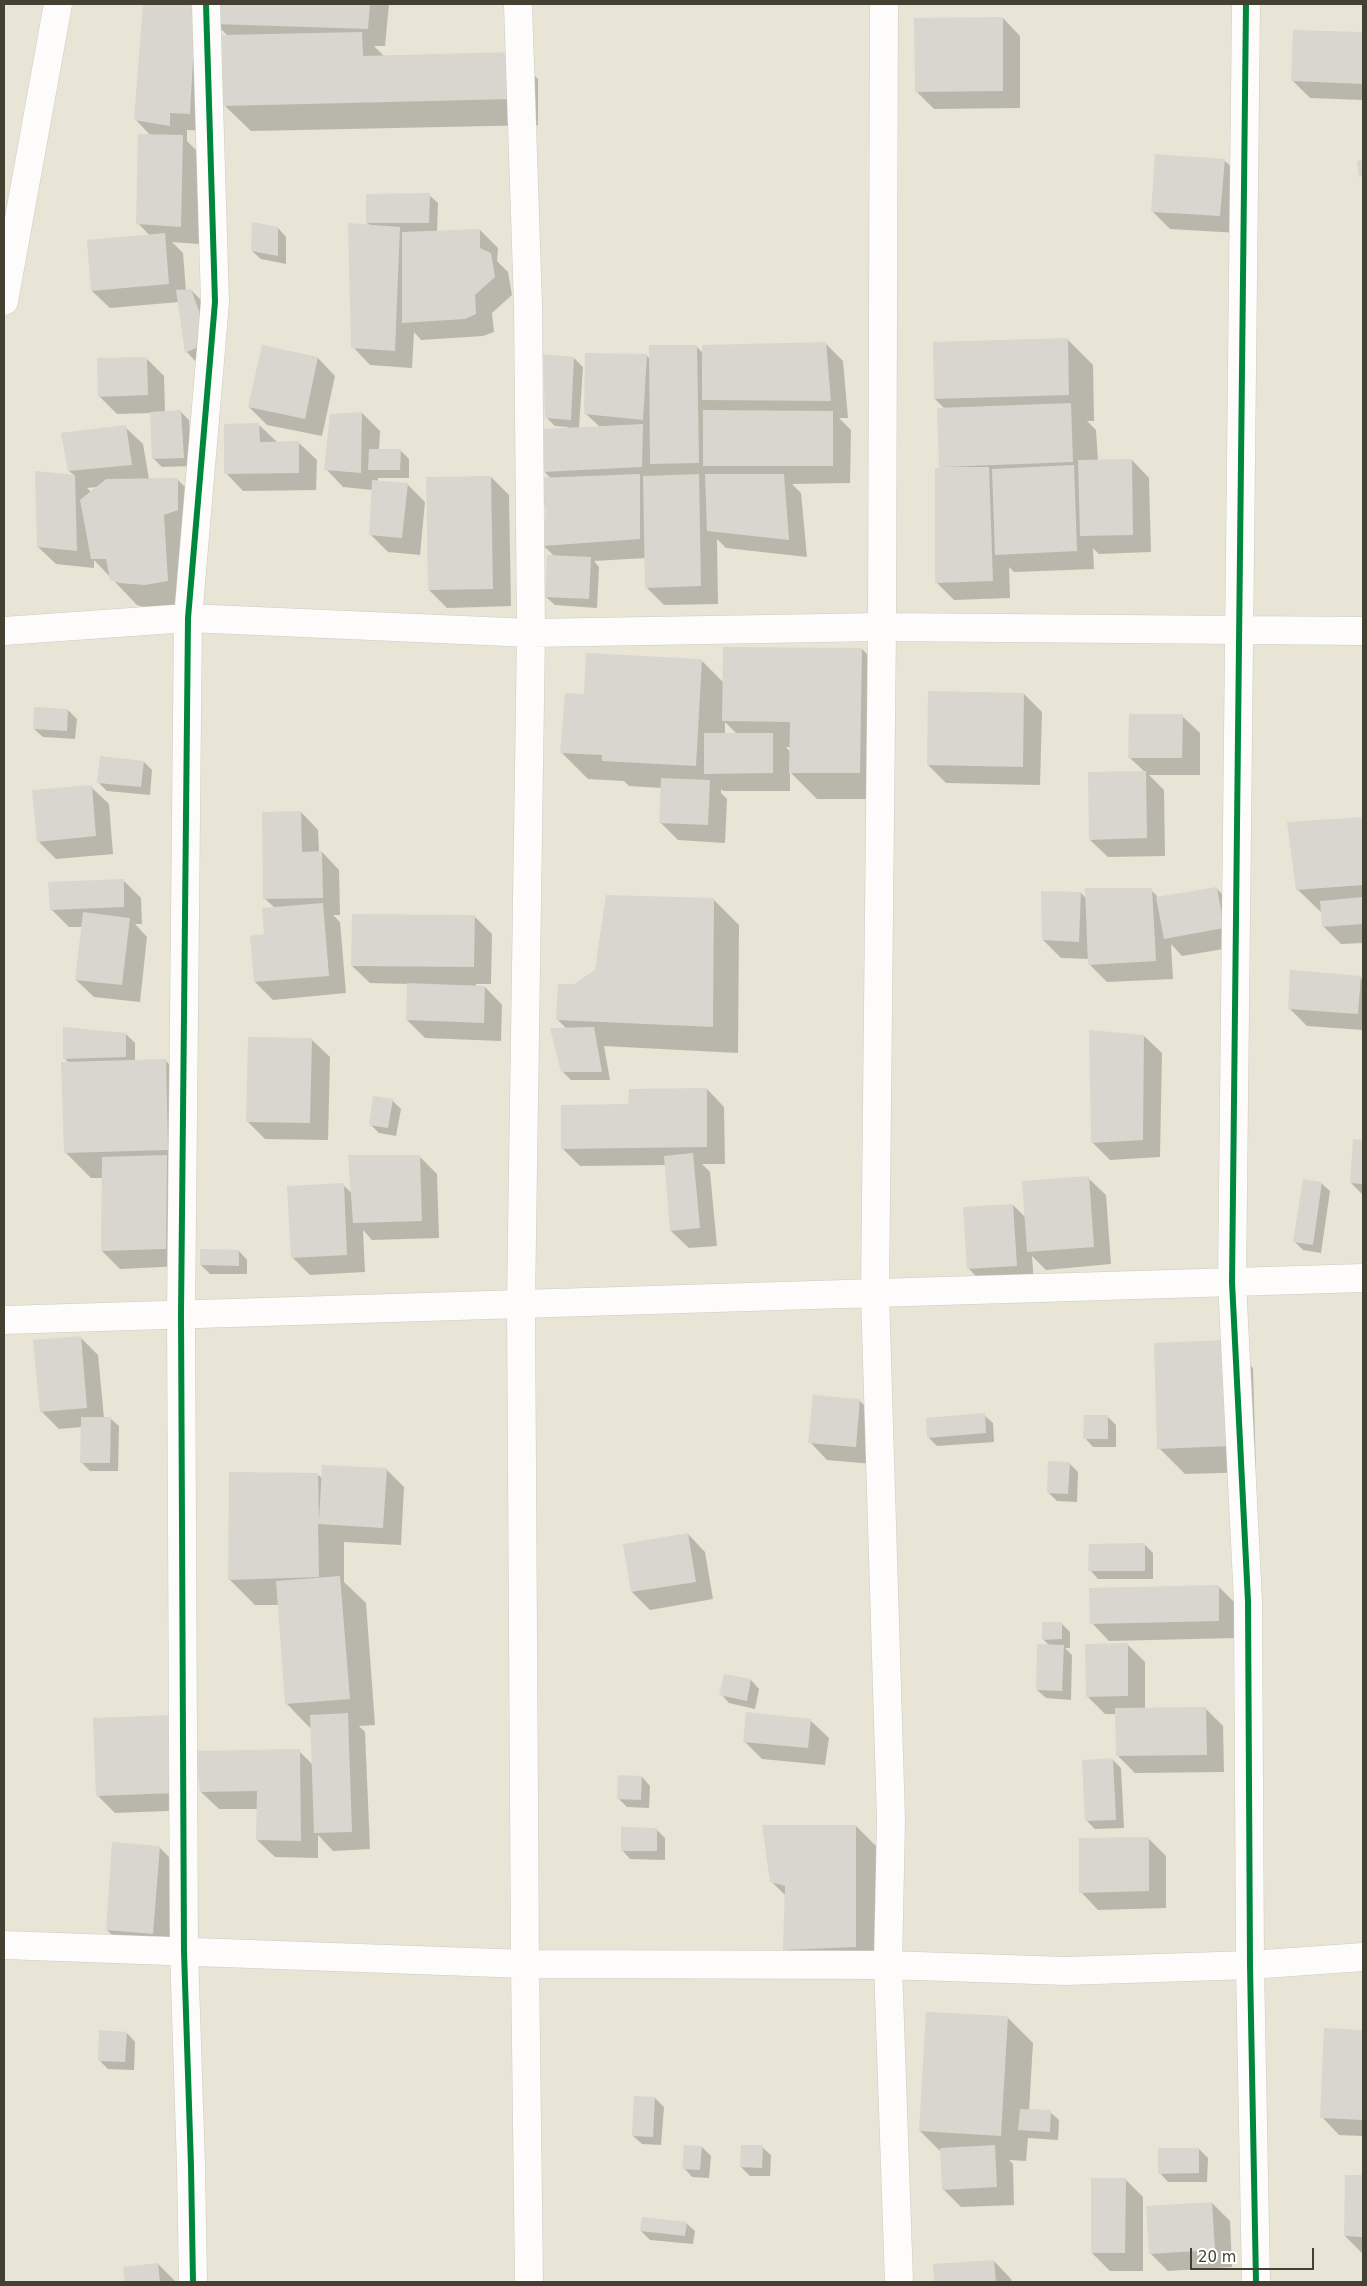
<!DOCTYPE html>
<style>
body{margin:0}
#map{position:relative;width:1367px;height:2286px;overflow:hidden;background:#efede6;font-family:"DejaVu Sans",sans-serif}
canvas{display:block}
.frame{position:absolute;inset:0;border:5px solid #444032;pointer-events:none}
.scale{position:absolute;left:1190px;top:2248px;width:124px;height:22px;box-sizing:border-box;border:2px solid #444032;border-top:0;padding-left:6px;font-size:15px;line-height:18px;white-space:nowrap;color:#444032;-webkit-text-stroke:4px #fff;paint-order:stroke}
</style>
<div id="map">
<canvas width="1367" height="2286"></canvas>
<div class="frame"></div>
<div class="scale">20 m</div>
</div>
<script>
const g = document.querySelector('canvas').getContext('2d');
g.lineJoin = 'round';
function paint(path, color) { g.fillStyle = color; g.fill(path, 'evenodd'); }
const toPath = rows => new Path2D(rows.map(r => 'M' + r).join(''));
function trace(path, color, width, dash) { g.strokeStyle = color; g.lineWidth = width; g.lineCap = dash ? 'butt' : 'round'; g.setLineDash(dash || []); g.stroke(path); }
const residential = toPath([
 [4,4,1363,4,1363,2282,4,2282]
]);
const shadow = toPath([
 [145,4,210,4,207,131,187,130,187,141,200,154,199,244,172,242,183,253,186,291,191,290,200,299,209,327,204,357,195,361,187,352,179,302,110,308,92,291,150,236,138,223,151,136,135,119],
 [218,4,389,4,385,46,374,46,384,56,512,53,538,79,538,125,251,131,224,105,229,37,216,24],
 [1003,18,1020,36,1020,108,934,109,916,91],
 [1294,31,1363,33,1363,100,1310,98,1292,80],
 [1224,160,1242,177,1238,233,1170,229,1152,211],
 [429,195,438,203,437,232,480,230,498,248,497,261,508,272,512,295,492,313,494,332,483,336,421,340,414,332,412,368,370,365,353,347,371,226,367,223],
 [278,228,286,237,286,264,261,259,252,251],
 [1067,339,1093,365,1094,421,1087,421,1096,430,1098,461,1132,460,1149,478,1151,552,1099,554,1093,548,1094,569,1014,572,1009,567,1010,598,954,600,936,582,945,409,935,399],
 [825,343,843,361,848,418,839,418,851,430,850,483,792,484,801,493,807,557,726,548,717,539,718,604,664,605,646,587,646,558,594,561,599,567,597,608,555,605,546,597,555,557,544,546,551,479,544,471,568,427,555,426,546,417,574,358,583,367,579,428,600,427,585,413,646,355,650,359,697,347,703,353],
 [146,358,164,376,165,412,180,411,189,420,192,466,162,467,153,458,151,413,117,414,99,396],
 [318,358,335,376,322,436,267,425,249,407],
 [362,413,380,431,379,450,400,450,409,459,409,478,378,478,378,482,407,484,425,502,420,555,388,552,370,534,373,490,343,487,326,469,331,415],
 [259,425,277,442,299,443,317,460,316,490,243,491,226,473],
 [125,427,143,444,149,479,177,479,203,505,193,607,146,608,137,605,94,560,94,568,56,564,38,547,75,476,69,471],
 [97,487,91,492,87,488],
 [491,477,509,495,511,606,447,608,429,590],
 [862,649,888,675,886,799,817,799,790,772,790,791,723,791,721,789,721,793,727,799,725,843,678,840,660,822,662,788,629,786,624,781,588,779,562,753,585,695,702,661,724,683],
 [725,722,737,734,725,734],
 [786,747,791,747,791,753],
 [1024,694,1042,712,1040,785,946,783,928,765],
 [68,710,77,719,75,739,43,737,34,729],
 [1182,716,1200,733,1200,775,1149,775,1164,790,1165,856,1108,857,1090,840,1145,772,1130,758],
 [144,762,152,770,150,795,107,791,98,782],
 [91,787,109,804,113,854,56,859,38,841],
 [301,812,318,830,319,852,322,852,339,870,340,915,333,915,340,922,346,993,273,1000,255,982,252,937,266,935,275,908,264,898],
 [1363,818,1363,943,1341,944,1323,926,1323,914,1297,889,1289,823],
 [123,880,141,898,142,924,135,924,147,937,140,1002,94,997,76,980,82,927,69,927,51,909],
 [1216,888,1234,906,1241,946,1182,956,1171,944,1173,979,1107,982,1089,964,1089,959,1061,958,1043,940,1081,893,1087,899,1151,890,1159,898],
 [713,899,739,925,738,1053,604,1046,610,1080,571,1080,562,1071,567,1029,557,1019,574,985],
 [474,916,492,934,491,984,476,984,476,987,485,987,502,1005,501,1041,425,1038,407,1020,409,984,370,983,352,966],
 [1360,977,1363,980,1363,1030,1307,1026,1289,1008],
 [126,1034,135,1043,135,1061,165,1060,191,1086,183,1266,120,1269,102,1251,103,1178,91,1178,65,1152,69,1063,64,1058],
 [1144,1036,1162,1053,1160,1157,1110,1160,1092,1142],
 [312,1040,330,1057,328,1140,265,1139,247,1121],
 [707,1089,724,1107,725,1164,702,1164,710,1172,717,1246,689,1248,671,1231,666,1165,580,1166,562,1148,630,1106],
 [392,1100,401,1109,396,1136,379,1133,370,1124],
 [1354,1140,1363,1141,1363,1195,1351,1183],
 [419,1156,437,1174,439,1238,372,1240,363,1230,365,1272,310,1275,292,1257,343,1185,352,1193],
 [1088,1178,1106,1195,1111,1264,1046,1270,1032,1256,1034,1283,986,1286,968,1268,1013,1205,1026,1218],
 [1321,1183,1330,1191,1321,1253,1303,1250,1294,1241],
 [239,1251,247,1260,247,1274,210,1274,201,1265],
 [80,1337,98,1355,104,1418,110,1418,119,1426,118,1471,90,1471,82,1463,82,1427,59,1429,41,1411],
 [1227,1342,1253,1368,1256,1472,1185,1474,1159,1448],
 [859,1400,877,1418,873,1464,827,1460,810,1442],
 [984,1415,993,1423,994,1442,937,1446,928,1437],
 [1107,1416,1116,1425,1116,1447,1093,1447,1085,1438],
 [1069,1463,1078,1472,1077,1502,1057,1501,1048,1492],
 [386,1469,404,1487,401,1545,344,1542,344,1582,366,1603,375,1725,359,1726,365,1732,370,1849,333,1851,318,1835,318,1858,275,1857,257,1840,258,1809,219,1809,201,1792,299,1751,313,1765,312,1730,286,1703,279,1605,255,1605,229,1579,317,1474,323,1479],
 [688,1534,705,1552,713,1599,650,1610,632,1592],
 [1145,1545,1153,1553,1153,1579,1098,1579,1090,1570],
 [1218,1586,1236,1604,1236,1638,1109,1641,1092,1623],
 [1062,1624,1070,1632,1070,1648,1065,1648,1072,1655,1071,1700,1046,1698,1037,1690,1050,1646,1043,1639],
 [1128,1645,1145,1662,1145,1709,1205,1708,1223,1726,1224,1772,1135,1773,1117,1755,1116,1714,1105,1714,1087,1696],
 [751,1680,759,1689,755,1709,729,1703,721,1694],
 [95,1719,193,1810,115,1813,97,1795],
 [811,1721,829,1738,825,1765,762,1759,744,1741],
 [1112,1759,1121,1768,1124,1828,1095,1829,1086,1820],
 [642,1777,650,1786,649,1808,627,1807,618,1798],
 [856,1826,882,1852,882,1972,810,1975,784,1949,786,1896,771,1881],
 [656,1829,665,1838,665,1860,630,1859,622,1850],
 [1148,1838,1166,1856,1166,1908,1098,1910,1081,1892],
 [159,1847,177,1865,170,1951,125,1948,107,1930],
 [1007,2017,1033,2043,1029,2111,1050,2112,1059,2120,1058,2140,1028,2138,1026,2161,1009,2160,1013,2164,1014,2205,961,2207,943,2189,941,2152,920,2131],
 [1326,2029,1363,2031,1363,2136,1339,2135,1322,2117],
 [127,2033,135,2042,134,2070,108,2069,99,2060],
 [655,2098,664,2107,661,2145,642,2144,633,2136],
 [686,2146,702,2147,711,2156,709,2178,692,2177,684,2168],
 [762,2147,771,2155,770,2176,750,2176,741,2167],
 [1199,2149,1208,2158,1207,2182,1168,2182,1160,2173],
 [1346,2176,1363,2176,1363,2254,1345,2236],
 [1125,2179,1143,2197,1143,2271,1110,2271,1092,2253],
 [1212,2203,1230,2221,1232,2267,1168,2271,1150,2253],
 [686,2223,695,2231,693,2244,650,2240,641,2231],
 [994,2261,1011,2279,1012,2282,936,2282,934,2266],
 [158,2264,176,2282,126,2282,124,2268]
]);
const building = toPath([
 [143,4,196,4,190,114,170,113,170,126,134,120],
 [217,4,370,4,368,29,215,24],
 [1003,17,1003,91,915,92,914,18],
 [1293,30,1363,32,1363,84,1291,81],
 [362,32,363,56,512,52,513,99,223,106,222,35],
 [138,134,183,135,181,227,136,224],
 [1155,154,1225,159,1220,216,1151,212],
 [1363,160,1363,176,1359,177,1357,161],
 [430,193,429,223,366,223,366,194],
 [252,222,278,227,278,256,251,251],
 [348,223,400,227,395,351,351,348],
 [480,229,480,248,491,253,495,277,475,295,476,314,465,319,402,323,402,232],
 [165,233,169,284,91,291,87,240],
 [191,289,201,317,196,348,185,353,176,290],
 [1068,338,1069,395,934,399,933,342],
 [826,342,831,401,702,400,702,345],
 [262,345,318,357,305,419,248,407],
 [649,345,697,345,699,463,650,464],
 [585,353,647,354,643,420,584,414],
 [543,354,574,357,571,420,545,418],
 [147,357,148,395,98,397,97,358],
 [1071,403,1073,462,943,467,989,467,993,581,935,583,935,468,939,468,937,408],
 [181,410,184,458,152,459,150,412],
 [703,410,833,411,833,466,703,466],
 [362,412,361,473,324,470,330,414],
 [259,423,260,442,299,441,299,473,224,474,224,424],
 [643,424,642,467,543,472,541,429],
 [126,425,132,465,68,471,61,433],
 [369,449,401,449,400,470,368,470],
 [1132,459,1133,535,1080,536,1078,460],
 [1074,465,1077,551,995,555,992,469],
 [35,471,75,475,77,551,37,547],
 [640,474,640,539,543,546,546,510,537,478],
 [699,474,701,586,645,588,643,476],
 [705,474,784,474,789,540,707,531],
 [491,476,493,589,428,590,426,477],
 [178,478,178,510,164,515,168,581,145,585,119,583,110,580,106,559,91,559,80,500,106,479],
 [372,480,408,483,402,538,369,535],
 [547,555,591,557,589,599,545,597],
 [723,647,862,648,860,773,789,773,790,722,722,721],
 [586,653,702,659,696,766,602,761,602,755,560,753,565,693,584,694],
 [928,691,1024,693,1023,767,927,765],
 [34,707,68,709,67,731,33,729],
 [1129,714,1183,714,1182,758,1128,758],
 [704,733,773,733,773,773,704,774],
 [100,756,144,761,141,787,97,783],
 [1146,771,1147,838,1089,840,1088,772],
 [661,778,710,780,708,825,659,823],
 [92,785,96,836,37,842,32,790],
 [301,811,302,852,322,851,323,898,263,899,262,812],
 [1363,817,1363,885,1296,890,1287,822],
 [124,879,124,907,50,910,48,882],
 [1217,887,1224,928,1164,939,1156,897],
 [1085,888,1152,888,1156,961,1088,965],
 [1041,891,1081,892,1079,942,1042,940],
 [606,895,714,898,713,1027,556,1020,558,984,574,984,595,970],
 [1363,897,1363,924,1322,927,1320,901],
 [323,903,329,976,254,982,250,936,264,934,262,908],
 [83,912,130,918,122,985,75,980],
 [352,914,475,915,474,967,351,966],
 [1290,970,1361,976,1358,1014,1288,1009],
 [407,983,485,986,484,1023,406,1020],
 [63,1027,126,1033,126,1057,63,1059],
 [594,1027,602,1072,561,1072,550,1028],
 [1089,1030,1144,1035,1143,1140,1091,1143],
 [248,1037,312,1038,310,1123,246,1122],
 [166,1059,168,1150,64,1153,61,1062],
 [707,1088,707,1147,561,1149,561,1105,628,1104,629,1089],
 [373,1096,393,1099,388,1128,369,1125],
 [1353,1139,1363,1140,1363,1184,1350,1183],
 [693,1153,700,1228,670,1231,664,1156],
 [167,1155,166,1249,101,1251,102,1157],
 [348,1155,420,1155,422,1221,353,1223],
 [1089,1176,1094,1247,1027,1252,1022,1181],
 [1303,1179,1322,1182,1313,1245,1293,1242],
 [344,1183,347,1255,291,1258,287,1186],
 [1013,1204,1017,1266,967,1269,963,1207],
 [200,1249,239,1250,239,1266,200,1265],
 [81,1336,87,1408,40,1412,33,1340],
 [1227,1340,1230,1446,1157,1449,1154,1343],
 [813,1395,860,1399,856,1447,808,1443],
 [985,1413,986,1433,927,1438,926,1418],
 [1084,1415,1108,1415,1108,1439,1083,1439],
 [81,1417,111,1417,110,1463,80,1463],
 [1048,1461,1070,1462,1068,1494,1047,1493],
 [322,1465,387,1468,383,1528,318,1524,319,1577,228,1580,229,1472,318,1473,319,1522],
 [688,1533,696,1582,631,1592,623,1544],
 [1145,1543,1145,1571,1088,1571,1089,1544],
 [340,1576,350,1699,285,1704,276,1581],
 [1219,1585,1219,1621,1090,1624,1089,1588],
 [1042,1622,1062,1622,1062,1639,1042,1640],
 [1128,1643,1128,1696,1086,1697,1085,1644],
 [1037,1644,1064,1645,1062,1691,1036,1690],
 [724,1674,751,1679,747,1701,719,1695],
 [1206,1707,1207,1755,1116,1756,1115,1708],
 [746,1712,811,1719,808,1748,743,1742],
 [348,1713,352,1832,314,1833,310,1715],
 [173,1715,176,1793,96,1796,93,1718],
 [300,1749,301,1841,256,1840,257,1791,200,1792,195,1751],
 [1113,1758,1116,1820,1085,1821,1082,1760],
 [618,1775,642,1776,641,1800,617,1799],
 [762,1825,856,1825,856,1947,783,1950,785,1886,770,1882],
 [621,1827,657,1828,657,1851,621,1851],
 [1149,1837,1149,1891,1079,1893,1079,1838],
 [112,1842,160,1846,153,1934,106,1930],
 [926,2012,1008,2016,1001,2136,919,2131],
 [1324,2028,1363,2030,1363,2120,1320,2118],
 [99,2030,127,2032,125,2062,98,2061],
 [634,2096,655,2097,653,2137,632,2136],
 [1020,2109,1051,2110,1050,2132,1018,2130],
 [684,2145,702,2146,700,2170,682,2169],
 [741,2145,763,2145,762,2168,740,2167],
 [995,2145,997,2187,942,2190,940,2148],
 [1158,2148,1199,2148,1199,2173,1158,2174],
 [1345,2175,1363,2175,1363,2237,1344,2236],
 [1091,2178,1126,2178,1125,2253,1091,2253],
 [1212,2202,1215,2250,1149,2254,1146,2206],
 [642,2217,687,2222,685,2236,640,2231],
 [994,2260,996,2282,934,2282,933,2264],
 [158,2263,160,2282,125,2282,123,2267]
]);
const street = toPath([
 [518,4,528,305,531,633,521,1303,525,1964,529,2282],
 [884,4,882,627,875,1294,891,1820,888,1965,899,2282],
 [1246,4,1232,1282,1248,1601,1250,1965,1256,2282],
 [4,301,58,4],
 [4,631,188,618,531,633,882,627,1363,631],
 [4,1320,1363,1278],
 [4,1945,525,1964,888,1965,1065,1971,1250,1965,1363,1957],
 [193,2282,191,2166,184,1952,181,1313,188,618,215,302,206,4]
]);
const cycleway = toPath([
 [1246,4,1232,1282,1248,1601,1250,1965,1256,2282],
 [193,2282,191,2166,184,1952,181,1313,188,618,215,302,206,4]
]);
paint(residential, '#e8e5d6');
paint(shadow, '#0003');
paint(building, '#d8d6ce');
trace(street, '#cdcbc3', 29);
trace(street, '#fdfcfb', 28);
trace(cycleway, '#00873e', 6);
</script>
